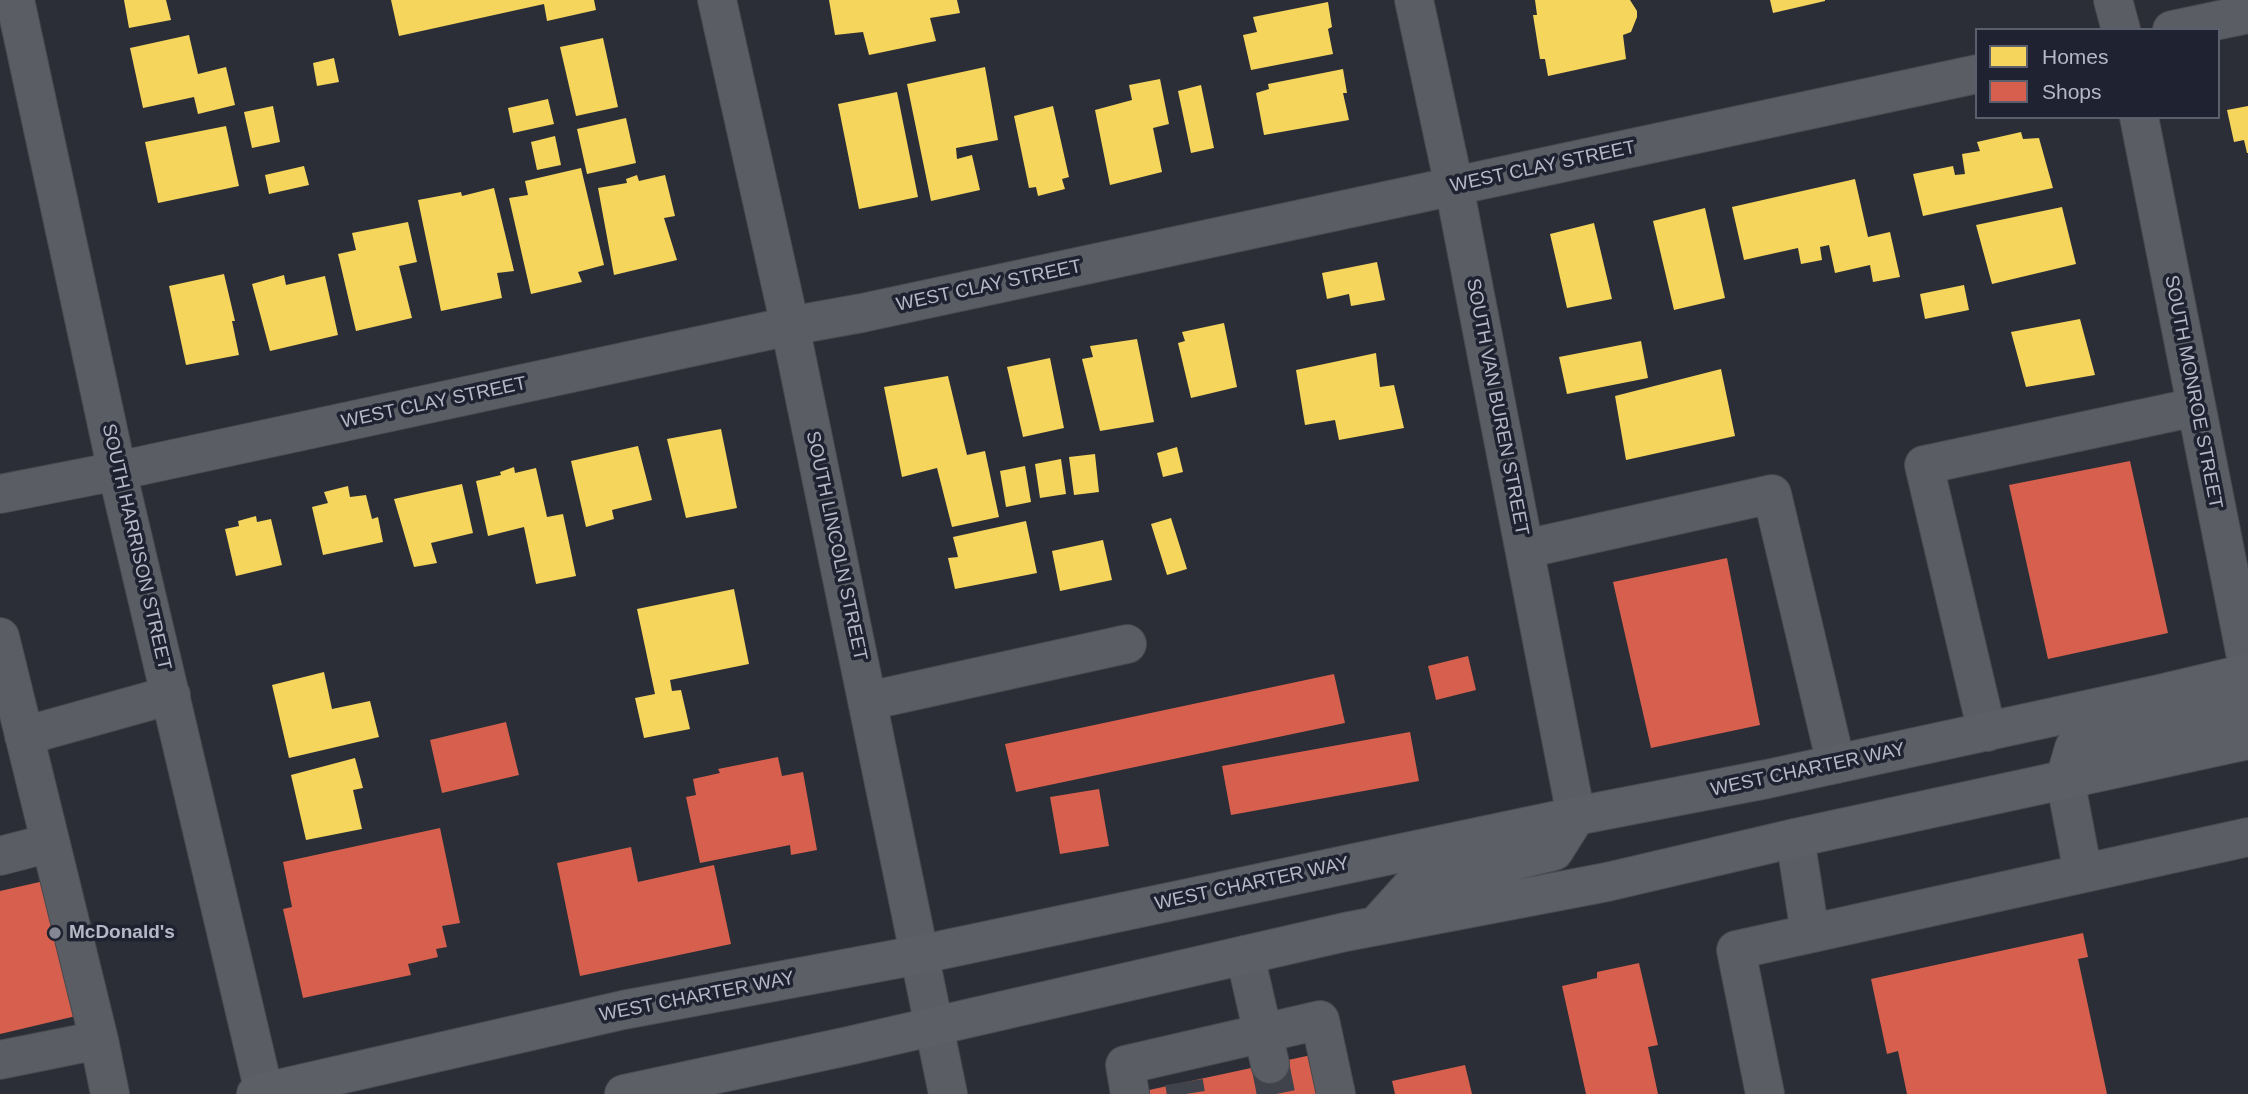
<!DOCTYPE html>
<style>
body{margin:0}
#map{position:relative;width:2248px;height:1094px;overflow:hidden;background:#2b2e36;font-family:Arial,sans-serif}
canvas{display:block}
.legend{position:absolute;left:1975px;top:28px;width:245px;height:91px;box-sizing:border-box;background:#1f2230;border:2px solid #5b5e6c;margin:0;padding:9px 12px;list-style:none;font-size:21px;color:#b5b9c6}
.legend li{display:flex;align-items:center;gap:14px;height:35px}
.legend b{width:35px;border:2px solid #5b5e6c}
</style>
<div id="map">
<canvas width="2248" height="1094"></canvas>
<ul class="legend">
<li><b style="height:19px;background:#f6d55c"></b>Homes</li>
<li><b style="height:19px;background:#d6604d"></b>Shops</li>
</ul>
</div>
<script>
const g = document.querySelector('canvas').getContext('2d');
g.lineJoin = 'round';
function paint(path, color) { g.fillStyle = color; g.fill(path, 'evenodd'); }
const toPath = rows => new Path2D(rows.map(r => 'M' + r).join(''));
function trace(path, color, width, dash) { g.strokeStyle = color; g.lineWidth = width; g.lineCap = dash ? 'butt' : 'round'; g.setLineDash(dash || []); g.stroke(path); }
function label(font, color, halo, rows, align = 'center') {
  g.font = font + ' Arial,sans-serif'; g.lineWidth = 7; g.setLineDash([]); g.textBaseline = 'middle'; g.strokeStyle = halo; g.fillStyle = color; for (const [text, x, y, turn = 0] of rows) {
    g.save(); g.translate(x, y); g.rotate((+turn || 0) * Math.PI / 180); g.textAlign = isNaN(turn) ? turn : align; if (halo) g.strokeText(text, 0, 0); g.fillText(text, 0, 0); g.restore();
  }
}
const homes = toPath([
 [124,0,166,0,171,20,129,28],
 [391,0,594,0,596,10,547,21,544,4,399,36],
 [829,0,957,0,960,13,930,18,936,41,869,55,863,32,835,35],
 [1535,0,1630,0,1637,11,1637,17,1631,32,1623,35,1626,59,1548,76,1545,59,1540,59,1533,15,1537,15],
 [1770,0,1825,0,1825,1,1773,13],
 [1328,2,1332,27,1328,29,1333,54,1251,70,1243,35,1257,32,1253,17],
 [189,35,198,74,226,67,235,105,198,114,194,97,143,108,130,48],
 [603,38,618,107,576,116,560,47],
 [334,58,339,82,317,86,313,63],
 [985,67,998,140,956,148,957,159,972,155,980,190,931,201,907,84],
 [1343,69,1347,93,1343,93,1349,120,1264,135,1256,93,1269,89,1268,84],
 [1160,79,1169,124,1153,128,1162,172,1110,185,1095,110,1132,100,1129,85],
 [1201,85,1214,148,1191,153,1178,91],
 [897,92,918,197,859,209,838,104],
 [548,99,554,124,513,133,508,108],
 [273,106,280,142,252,148,244,112],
 [1053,106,1069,177,1062,179,1065,189,1038,196,1036,187,1029,188,1014,116],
 [2248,106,2248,153,2247,153,2244,140,2234,142,2227,110],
 [626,118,636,163,587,174,577,129],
 [226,126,239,186,158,203,145,142],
 [2021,132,2023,139,2039,138,2053,188,1923,216,1913,174,1953,166,1955,175,1965,174,1962,154,1980,151,1977,142],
 [555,136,561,165,537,170,531,142],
 [304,166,309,185,269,194,265,175],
 [581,168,604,265,578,272,582,282,531,294,509,198,528,195,525,181],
 [637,175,639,181,665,175,675,216,664,218,677,260,614,275,598,188,627,183,626,179],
 [1855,179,1868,237,1890,232,1900,277,1873,282,1870,265,1835,273,1829,245,1820,247,1822,260,1801,264,1798,248,1744,260,1732,207],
 [494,188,514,271,497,273,502,298,441,311,418,200,461,192,462,196],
 [2062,207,2076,264,1992,284,1976,225],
 [1705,208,1725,298,1674,310,1653,221],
 [408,222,417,262,399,266,412,318,356,331,338,254,356,250,352,233],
 [1594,223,1612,299,1567,308,1550,234],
 [1377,262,1385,300,1351,306,1349,294,1327,299,1322,273],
 [224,274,235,321,232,321,239,355,186,365,169,286],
 [284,275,286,285,325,276,338,335,270,351,252,284],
 [1964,285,1969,310,1925,319,1920,294],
 [2080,319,2095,375,2026,387,2011,332],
 [1224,323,1237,387,1191,398,1178,343,1185,341,1182,332],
 [1137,339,1154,422,1100,431,1082,359,1093,357,1090,346],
 [1641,341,1648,378,1567,394,1559,357],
 [1376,353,1380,387,1394,385,1404,428,1339,440,1335,420,1305,425,1296,370],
 [1050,358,1064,428,1023,437,1007,367],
 [1721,369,1735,436,1626,460,1615,396],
 [948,376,967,455,985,451,999,517,952,527,937,468,902,477,884,387],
 [721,429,737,508,686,518,667,439],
 [638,446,652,500,612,510,614,519,586,527,571,461],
 [1177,447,1183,472,1163,477,1157,453],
 [1095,454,1099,492,1074,495,1069,457],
 [1061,459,1066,494,1040,498,1035,464],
 [1025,466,1031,502,1006,507,1000,471],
 [514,467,515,473,536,468,547,517,563,514,576,576,536,584,524,527,488,536,476,481,501,475,500,472],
 [462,484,473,533,431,543,437,563,414,567,394,499],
 [348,486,350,497,366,495,372,519,378,517,383,542,323,555,312,507,328,503,324,492],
 [256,516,257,522,271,519,282,565,236,576,225,529,239,526,238,521],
 [1171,518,1187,569,1167,575,1151,524],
 [1026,521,1037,573,955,589,948,558,958,557,953,537],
 [1103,540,1112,580,1060,591,1052,551],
 [734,589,749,664,670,680,672,691,681,690,690,729,644,738,635,698,655,694,637,609],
 [324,672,332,709,370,701,379,737,289,758,272,685],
 [355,758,363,788,353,790,362,829,306,840,291,775]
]);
const shops = toPath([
 [2130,461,2168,633,2048,659,2009,485],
 [1727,558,1760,725,1651,748,1613,582],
 [1468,656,1476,690,1436,700,1428,666],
 [1334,674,1345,723,1016,792,1005,744],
 [506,722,519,775,442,793,430,740],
 [1410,732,1419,781,1231,815,1222,766],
 [778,757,782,776,803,772,817,850,791,855,790,845,700,863,686,797,696,795,693,779,720,773,718,769],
 [1099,789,1109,846,1060,854,1050,797],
 [440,828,460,923,442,926,447,947,436,949,438,957,408,964,411,975,303,998,283,909,292,907,283,862],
 [631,847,638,882,714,865,731,944,580,976,557,863],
 [44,881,76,1016,0,1034,0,891],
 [2083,933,2088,957,2078,959,2107,1094,1907,1094,1898,1051,1887,1054,1871,979],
 [1639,963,1658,1045,1648,1047,1658,1094,1586,1094,1562,986,1597,978,1597,972],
 [1316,1054,1325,1094,1150,1094,1149,1090],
 [1465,1065,1472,1094,1395,1094,1392,1081]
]);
const minorTunnel = toPath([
 [1270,1064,1276,1094],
 [1184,1082,1186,1094]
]);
const minor = toPath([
 [15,0,117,471,264,1092],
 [717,0,790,326,948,1094],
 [1414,0,1454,186,1576,816],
 [2113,0,2121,30],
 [2172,30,2248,14],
 [2139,117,2248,667],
 [0,494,117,471,790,326,862,313,1977,74],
 [1525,549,1772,494,1836,764],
 [0,637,99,1040,110,1094],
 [868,701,1127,644],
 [1987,732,1924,465,2196,407],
 [24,736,171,695],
 [2065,779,2083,873],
 [1795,838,1810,933],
 [0,856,50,843],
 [1245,955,1270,1064],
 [0,1060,99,1040],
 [1130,1094,1125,1065,1320,1020,1336,1094],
 [1765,1094,1736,950,2248,837]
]);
const major = toPath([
 [2065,779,2074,748,2244,705,2248,680],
 [1376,926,1412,886,1554,851,1576,816],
 [256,1094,623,1010,918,955,1576,816,1767,779,2159,694,2248,673],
 [624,1094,848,1046,1345,932,1607,882,1795,838,2248,740]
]);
const markers = [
 [55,933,7,"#858894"]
];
const streetNames = [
 ["WEST CLAY STREET",1543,167,-12],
 ["WEST CLAY STREET",989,286,-12],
 ["SOUTH MONROE STREET",2193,392,79],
 ["WEST CLAY STREET",434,403,-12],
 ["SOUTH VAN BUREN STREET",1497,407,79],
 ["SOUTH LINCOLN STREET",836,546,78],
 ["SOUTH HARRISON STREET",136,547,77],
 ["WEST CHARTER WAY",1808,770,-12],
 ["WEST CHARTER WAY",1252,884,-12],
 ["WEST CHARTER WAY",697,997,-11]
];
const poiNames = [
 ["McDonald's",69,933]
];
paint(homes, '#f6d55c');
paint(shops, '#d6604d');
trace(minorTunnel, '#40434c', 38, [38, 19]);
trace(minor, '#47494f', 40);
trace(major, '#494b53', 40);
trace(minor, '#5b5d64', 38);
trace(major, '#5d5f66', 38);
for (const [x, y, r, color] of markers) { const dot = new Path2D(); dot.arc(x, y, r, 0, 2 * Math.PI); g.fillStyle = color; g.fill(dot); trace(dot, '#1f2230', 2.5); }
label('19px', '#b5b9c6', '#1f2230', streetNames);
label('bold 19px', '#b5b9c6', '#1f2230', poiNames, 'left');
</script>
